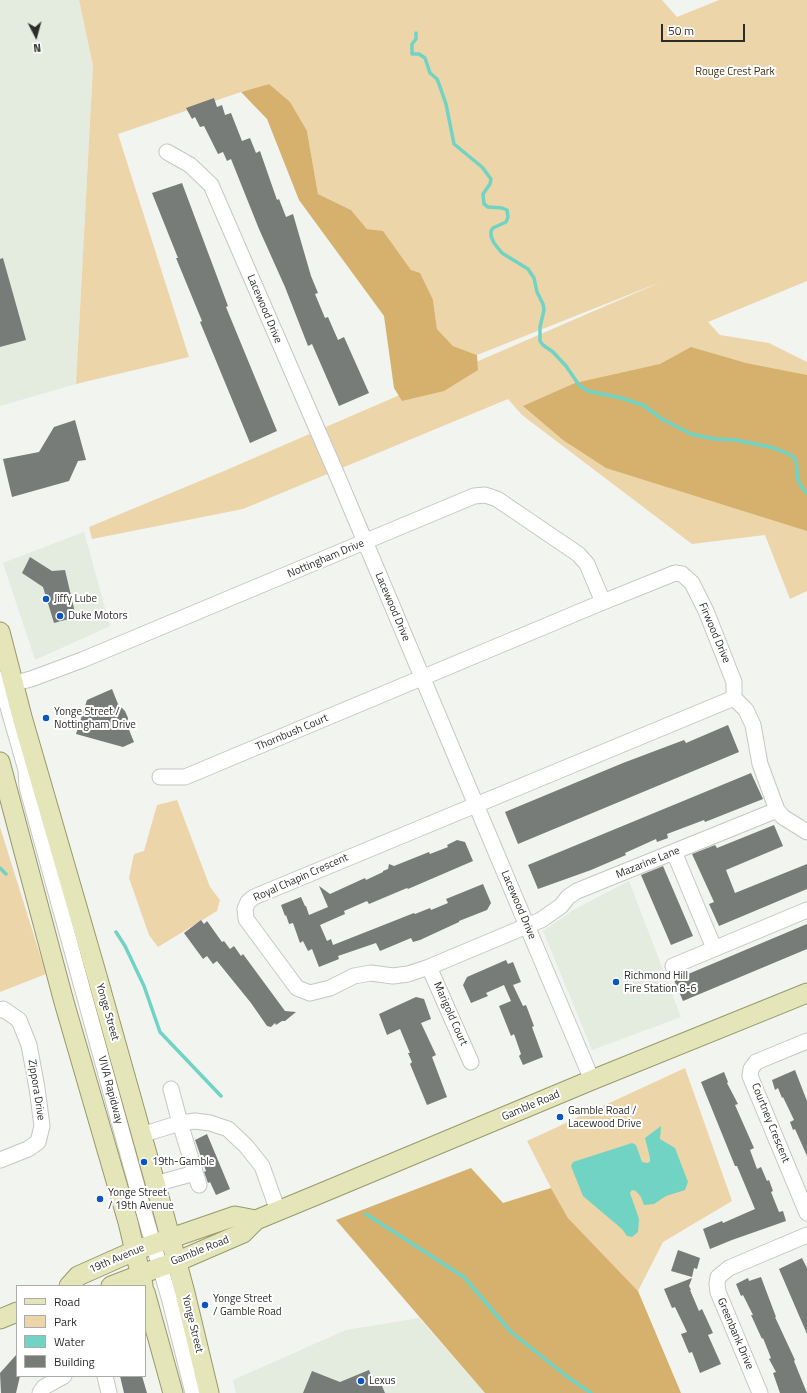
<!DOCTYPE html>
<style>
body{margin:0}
#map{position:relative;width:807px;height:1393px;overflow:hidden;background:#f1f4ef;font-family:"Titillium Web",sans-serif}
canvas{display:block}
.legend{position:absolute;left:16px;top:1285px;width:130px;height:92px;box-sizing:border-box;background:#fff;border:1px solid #ababaa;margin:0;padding:5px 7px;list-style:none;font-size:12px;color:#2c2d2b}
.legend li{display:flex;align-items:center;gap:8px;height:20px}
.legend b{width:20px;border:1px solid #ababaa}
.north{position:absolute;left:16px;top:16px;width:40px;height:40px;-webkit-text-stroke:3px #fff;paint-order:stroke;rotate:174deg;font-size:11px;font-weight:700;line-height:16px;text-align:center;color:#2c2d2b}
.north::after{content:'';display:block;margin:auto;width:14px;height:18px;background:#2c2d2b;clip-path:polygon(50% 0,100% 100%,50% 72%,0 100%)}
.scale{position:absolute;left:661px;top:24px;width:84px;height:18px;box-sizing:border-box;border:2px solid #2c2d2b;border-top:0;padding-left:5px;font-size:12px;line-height:14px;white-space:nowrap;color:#2c2d2b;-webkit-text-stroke:3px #fff;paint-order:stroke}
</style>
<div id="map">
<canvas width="807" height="1393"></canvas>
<ul class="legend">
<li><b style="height:5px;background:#e5e5ba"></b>Road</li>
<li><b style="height:11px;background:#edd5aa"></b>Park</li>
<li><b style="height:11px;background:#70d3c4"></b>Water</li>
<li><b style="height:11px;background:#777c79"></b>Building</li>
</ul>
<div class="north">N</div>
<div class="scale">50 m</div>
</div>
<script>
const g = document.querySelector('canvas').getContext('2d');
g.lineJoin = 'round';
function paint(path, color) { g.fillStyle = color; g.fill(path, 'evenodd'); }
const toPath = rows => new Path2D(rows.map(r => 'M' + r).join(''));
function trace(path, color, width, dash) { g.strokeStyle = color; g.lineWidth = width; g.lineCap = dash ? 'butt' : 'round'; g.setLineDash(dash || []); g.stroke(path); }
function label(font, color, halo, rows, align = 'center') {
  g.font = font + ' "Titillium Web",sans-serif'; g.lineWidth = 4; g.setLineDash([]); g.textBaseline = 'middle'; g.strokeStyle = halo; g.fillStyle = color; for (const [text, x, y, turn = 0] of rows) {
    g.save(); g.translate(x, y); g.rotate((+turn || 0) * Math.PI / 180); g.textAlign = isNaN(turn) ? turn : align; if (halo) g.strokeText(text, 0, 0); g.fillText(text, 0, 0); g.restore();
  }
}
const built = toPath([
 [0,0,79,0,93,66,76,384,0,406],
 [84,532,110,626,35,660,3,563],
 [629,881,681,1017,592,1050,543,931,573,910],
 [419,1318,485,1393,236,1393,233,1380,346,1330]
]);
const green = toPath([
 [79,0,662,0,677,17,719,0,807,0,807,218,729,253,807,218,807,281,708,322,720,335,769,343,807,362,807,591,790,599,765,535,692,544,522,415,508,399,243,509,92,539,89,527,224,471,661,282,477,355,453,346,437,329,433,300,383,232,367,229,351,210,318,194,307,131,269,84,241,92,118,134,189,357,76,384,93,66],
 [177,800,210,887,220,900,217,911,158,947,149,935,129,878,134,854,144,851,157,805],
 [0,827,46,974,0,992],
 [685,1068,732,1201,663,1242,638,1291,568,1218,551,1188,527,1141]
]);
const forest = toPath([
 [269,84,290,102,307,131,318,194,351,210,367,229,383,231,411,270,420,273,433,300,437,329,453,346,477,355,478,370,444,391,402,401,394,388,384,316,299,200,267,119,241,92],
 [691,347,746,363,807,375,807,531,606,468,563,440,523,406,575,383,660,364],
 [471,1168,503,1203,551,1188,568,1218,638,1291,681,1393,485,1393,336,1220]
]);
const water = toPath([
 [661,1126,660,1139,675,1148,688,1182,685,1190,666,1196,654,1204,644,1205,641,1197,636,1191,632,1190,630,1193,639,1219,638,1232,632,1237,627,1236,622,1229,583,1196,571,1166,573,1162,632,1143,636,1145,642,1162,647,1163,650,1162,650,1158,645,1138]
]);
const stream = toPath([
 [416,33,416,39,412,44,412,54,419,54,425,58,430,73,437,79,439,84,446,104,454,144,482,167,491,179,490,184,483,194,484,204,488,207,502,208,507,210,508,217,506,222,493,228,491,231,491,236,494,243,502,253,528,269,534,278,537,292,543,304,544,310,540,327,540,341,543,345,553,352,566,366,579,385,588,391,621,398,643,405,662,419,691,434,715,439,736,440,774,448,791,455,796,460,798,480,802,488,807,493],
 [0,868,6,874],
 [116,932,125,946,144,986,160,1032,221,1096],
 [366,1214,464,1277,511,1332,569,1378,591,1393]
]);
const building = toPath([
 [214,98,217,107,222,105,225,115,231,113,242,141,250,138,256,153,260,151,277,200,279,199,286,217,293,214,311,276,318,293,315,294,325,318,328,317,338,340,344,337,369,393,339,406,312,344,308,346,285,287,259,229,231,159,227,161,223,152,218,154,204,126,200,127,195,117,192,119,186,108],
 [182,183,228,306,226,307,277,431,250,443,200,322,202,321,176,258,178,258,152,193],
 [3,258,26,340,0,347,0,259],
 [75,420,86,460,78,461,69,481,12,497,3,459,39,452,54,427],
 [30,557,52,571,65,570,76,617,54,623,43,587,22,573],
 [112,689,118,704,125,711,128,718,127,725,134,742,123,747,76,734,87,700],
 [728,725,739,752,518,844,505,812,623,763,684,740,686,743],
 [751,773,763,799,705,822,704,820,667,834,668,838,657,842,656,839,625,853,626,855,591,870,538,889,528,865],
 [774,825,783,846,726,870,735,893,807,864,807,889,719,926,709,904,714,902,692,854,715,845,717,848],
 [457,840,465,842,473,861,408,889,407,888,369,904,367,901,344,911,345,914,320,925,327,941,331,939,333,945,414,913,415,914,430,908,431,910,448,903,446,899,483,884,491,903,487,910,459,921,459,922,420,940,413,942,411,938,380,951,376,943,338,956,339,959,319,967,312,949,308,951,303,941,300,943,293,923,289,924,286,915,285,916,281,905,301,897,305,906,306,906,309,915,328,907,319,886,330,894,365,878,366,880,383,872,383,871,388,869,389,864,394,866,429,852,430,854,448,847,447,845],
 [663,866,693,936,671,945,641,875],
 [201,920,204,924,207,921,222,942,224,941,230,949,234,946,241,956,243,954,285,1011,296,1012,285,1021,282,1021,276,1025,275,1023,271,1027,267,1026,251,1003,217,961,213,964,207,956,203,959,184,933],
 [807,924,807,949,683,1001,674,980],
 [506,960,508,964,513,962,521,982,513,985,523,1006,526,1005,534,1026,532,1027,543,1057,523,1065,519,1056,521,1054,514,1034,511,1036,499,1006,511,1001,504,985,486,993,488,996,471,1003,463,985,467,977],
 [416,997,424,999,431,1019,421,1023,436,1055,432,1057,447,1097,427,1105,410,1064,412,1062,408,1053,410,1053,400,1029,387,1035,379,1014],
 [795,1070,807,1101,807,1156,795,1129,793,1130,790,1122,794,1120,783,1097,782,1098,778,1088,775,1090,772,1080],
 [724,1072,728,1082,727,1083,738,1104,735,1105,754,1148,750,1150,757,1169,761,1167,767,1181,769,1180,773,1191,771,1192,779,1212,783,1211,786,1221,732,1240,710,1249,703,1229,722,1221,723,1223,755,1209,737,1166,735,1166,701,1082],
 [207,1134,230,1189,216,1195,210,1182,208,1183,204,1172,206,1171,195,1140],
 [678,1250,700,1258,697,1269,694,1268,692,1277,671,1271],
 [802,1258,807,1268,807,1334,779,1269],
 [761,1277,776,1317,775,1317,795,1360,794,1361,807,1393,780,1393,773,1373,776,1372,769,1359,771,1358,763,1338,762,1339,751,1315,753,1315,743,1295,741,1296,736,1284,748,1278,749,1281],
 [692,1278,689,1286,691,1290,690,1290,699,1311,702,1309,708,1322,713,1333,708,1335,721,1364,700,1373,692,1352,689,1353,681,1334,687,1332,675,1307,672,1308,664,1289],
 [17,1354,17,1376,20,1376,16,1393,1,1393,0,1373],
 [369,1370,373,1381,379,1379,385,1393,303,1393,312,1371,340,1382],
 [120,1376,142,1376,147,1393,124,1393]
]);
const minor = toPath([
 [167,152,190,165,211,185,337,475,592,1080],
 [0,679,26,770,27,787,41,838,145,1216,169,1297,193,1393],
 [3,686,31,679,82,660,474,496,485,495,497,499,578,554,587,564,603,602],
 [734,698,746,710,753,725,760,764,777,810,783,817,807,832],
 [160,777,185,777,603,602,675,573,682,574,692,583,706,611,734,682,734,698,254,897,248,902,245,909,246,919,297,988,310,993,330,988,354,976,371,973,393,976,408,974,429,967,541,920,561,906,568,897,577,891,777,810],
 [674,852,714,948],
 [673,966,807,910],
 [429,967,471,1062],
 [0,1010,3,1009,19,1020,29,1045,37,1088,42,1126,38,1142,28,1149,0,1160],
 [807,1041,756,1062,751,1069,750,1076,807,1213],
 [171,1089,180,1123,195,1121,210,1123,228,1129,246,1146,262,1166,278,1211],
 [141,1135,180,1123,199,1185],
 [155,1184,195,1173],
 [105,1376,109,1393],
 [40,1393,44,1387,64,1376],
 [760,1393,718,1292,717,1284,718,1277,729,1268,807,1235]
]);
const major = toPath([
 [0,632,22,717,97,976,163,1211,185,1293,209,1393],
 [0,762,64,1002,128,1222,143,1285],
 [69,1286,78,1276,134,1251,154,1244,235,1216,256,1220],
 [111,1286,160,1267,176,1262,243,1233,256,1220,319,1194,592,1080,807,993],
 [145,1292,173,1393],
 [0,1319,17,1312]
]);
const markers = [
 [46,599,4,"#0b56c0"],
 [60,616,4,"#0b56c0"],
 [46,718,4,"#0b56c0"],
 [616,982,4,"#0b56c0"],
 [560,1117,4,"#0b56c0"],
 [144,1162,4,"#0b56c0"],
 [100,1199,4,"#0b56c0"],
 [205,1305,4,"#0b56c0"],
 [361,1381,4,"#0b56c0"]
];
const parkNames = [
 ["Rouge Crest Park",735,72]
];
const streetNames = [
 ["Lacewood Drive",264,309,67],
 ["Nottingham Drive",326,559,-23],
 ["Lacewood Drive",392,607,67],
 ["Firwood Drive",714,633,67],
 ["Thornbush Court",292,733,-23],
 ["Mazarine Lane",648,863,-22],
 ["Royal Chapin Crescent",301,878,-24],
 ["Lacewood Drive",518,905,67],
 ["Yonge Street",107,1012,74],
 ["Marigold Court",450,1014,66],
 ["Zippora Drive",36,1090,81],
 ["VIVA Rapidway",110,1090,75],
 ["Gamble Road",531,1106,-23],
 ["Courtney Crescent",770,1123,68],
 ["Gamble Road",200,1251,-22],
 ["19th Avenue",117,1259,-23],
 ["Yonge Street",192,1324,76],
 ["Greenbank Drive",735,1334,67]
];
const poiNames = [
 ["Jiffy Lube",54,599],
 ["Duke Motors",68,616],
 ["Yonge Street /",54,712],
 ["Nottingham Drive",54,725],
 ["Richmond Hill",624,976],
 ["Fire Station 8-6",624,989],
 ["Gamble Road /",568,1111],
 ["Lacewood Drive",568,1124],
 ["19th-Gamble",152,1162],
 ["Yonge Street",108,1193],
 ["/ 19th Avenue",108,1206],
 ["Yonge Street",213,1299],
 ["/ Gamble Road",213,1312],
 ["Lexus",369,1381]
];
paint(built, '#e4ebdf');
paint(green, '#edd5aa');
paint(forest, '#d5b16d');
paint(water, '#70d3c4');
trace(stream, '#70d3c4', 3.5);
paint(building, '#777c79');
trace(minor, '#c4c7c2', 17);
trace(major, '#99996a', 21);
trace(minor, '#fff', 15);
trace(major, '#e5e5ba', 19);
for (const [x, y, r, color] of markers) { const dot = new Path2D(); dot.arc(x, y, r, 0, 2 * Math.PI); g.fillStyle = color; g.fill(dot); trace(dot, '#fff', 1.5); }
label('11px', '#3f2f11', '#fff', parkNames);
label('11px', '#2c2d2b', '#fff', streetNames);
label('11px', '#2c2d2b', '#fff', poiNames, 'left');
</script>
